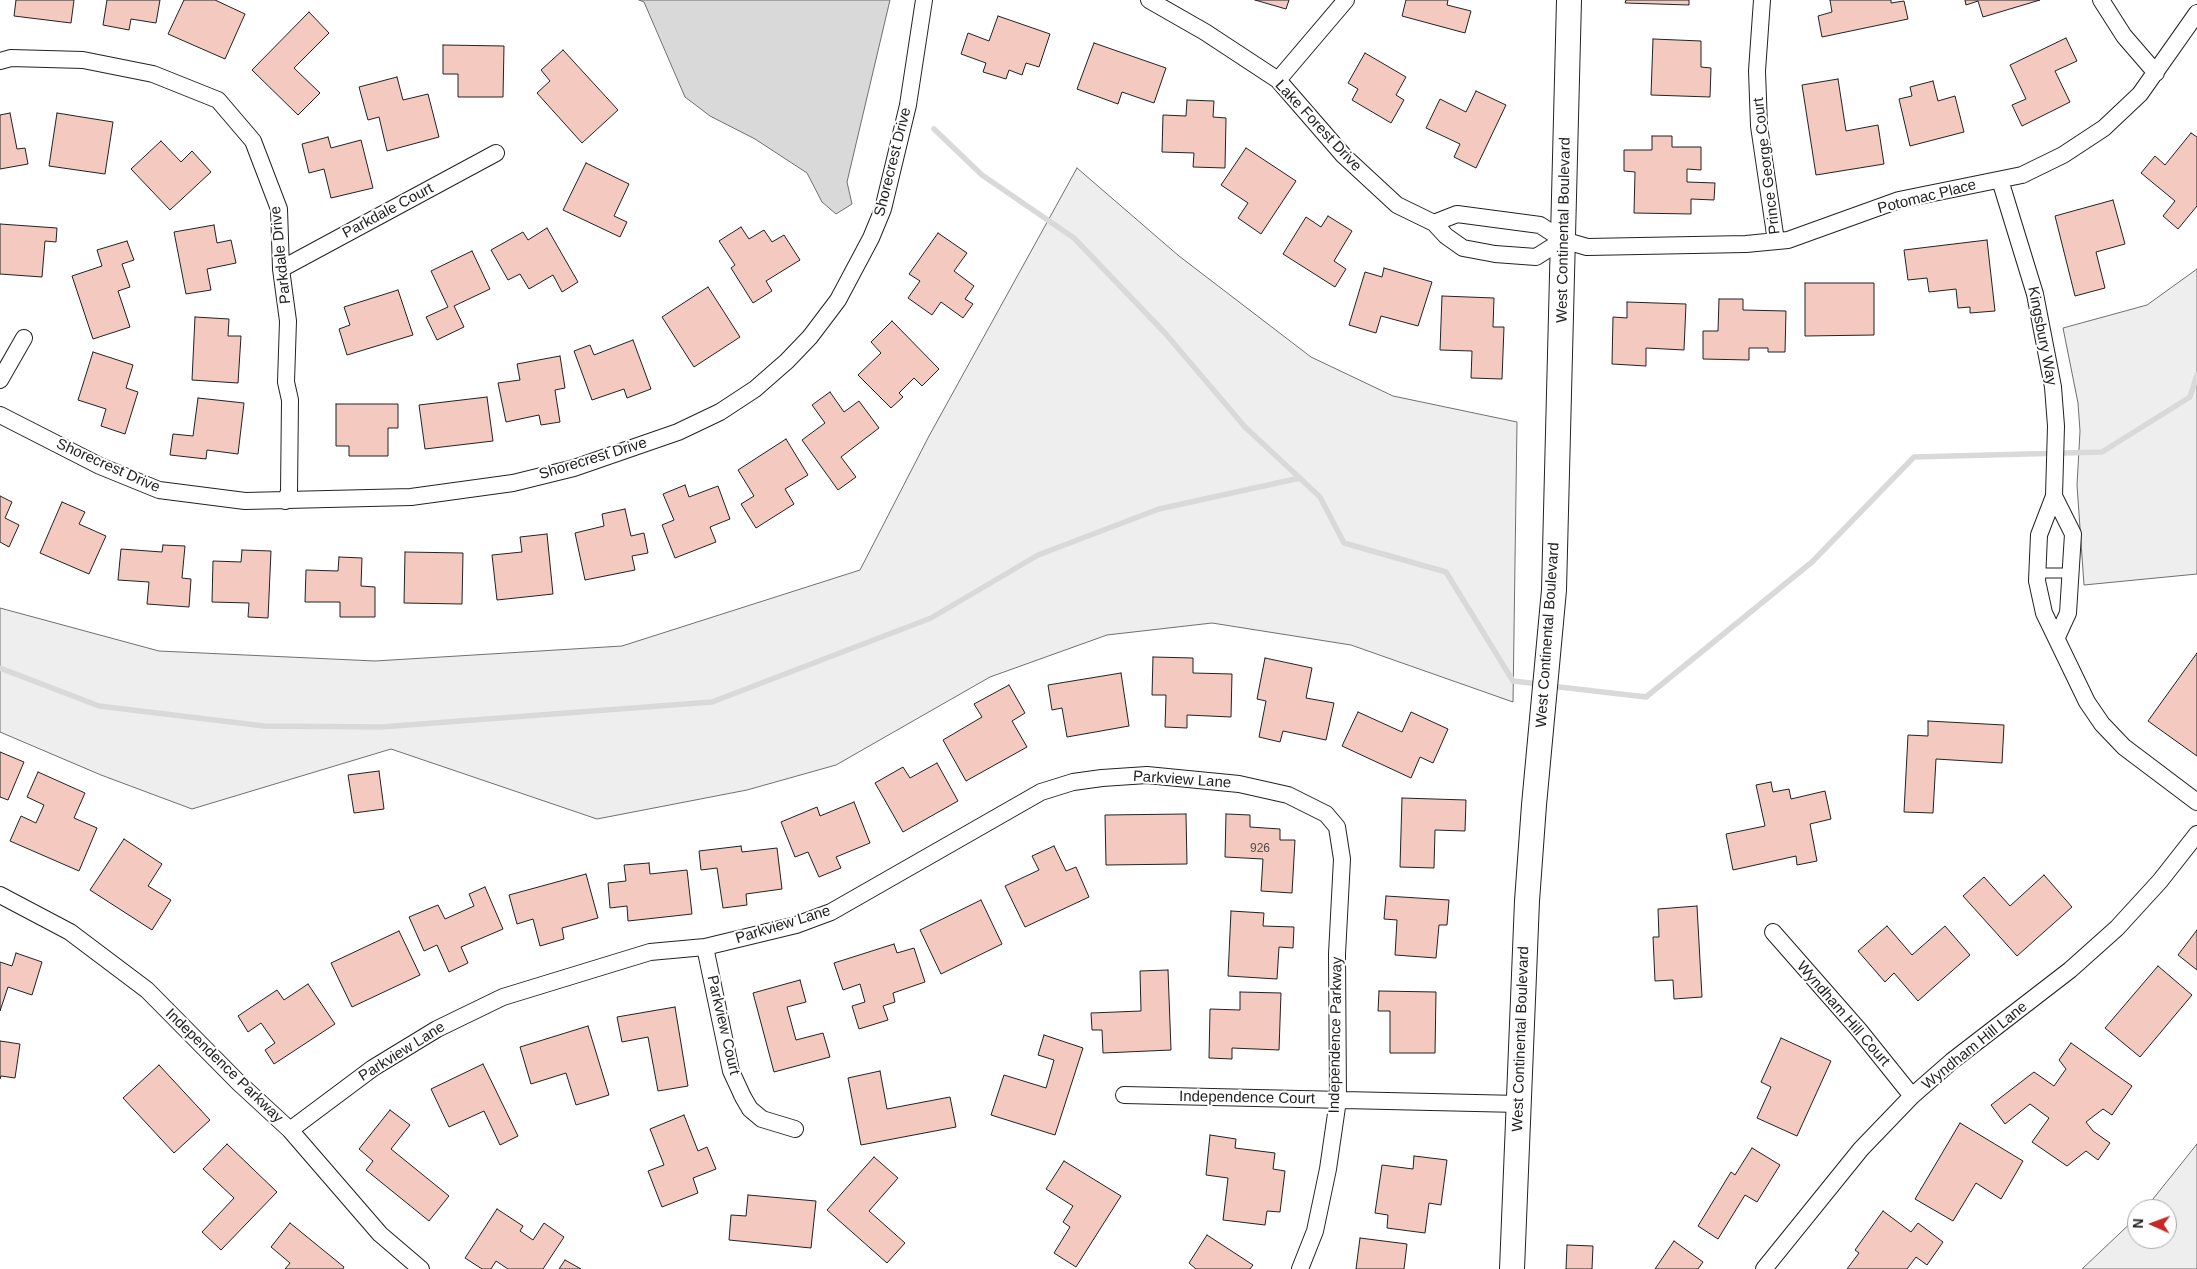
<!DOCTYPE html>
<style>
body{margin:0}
#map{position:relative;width:2197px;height:1269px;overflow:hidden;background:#fff;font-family:Arial,sans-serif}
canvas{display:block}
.north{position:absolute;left:2127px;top:1199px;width:50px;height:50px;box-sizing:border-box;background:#fff;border:1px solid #a7a7a7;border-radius:50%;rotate:272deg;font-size:14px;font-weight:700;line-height:20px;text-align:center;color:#222}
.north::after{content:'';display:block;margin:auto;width:18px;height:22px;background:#c62828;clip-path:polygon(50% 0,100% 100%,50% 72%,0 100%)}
</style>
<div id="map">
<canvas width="2197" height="1269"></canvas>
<div class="north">N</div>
</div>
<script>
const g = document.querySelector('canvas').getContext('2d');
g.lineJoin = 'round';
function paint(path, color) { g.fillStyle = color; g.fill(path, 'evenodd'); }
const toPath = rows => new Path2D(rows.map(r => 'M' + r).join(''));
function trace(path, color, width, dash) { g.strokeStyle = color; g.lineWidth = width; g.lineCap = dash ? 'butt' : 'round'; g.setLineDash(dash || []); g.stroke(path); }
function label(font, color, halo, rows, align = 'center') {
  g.font = font + ' Arial,sans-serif'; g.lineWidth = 4; g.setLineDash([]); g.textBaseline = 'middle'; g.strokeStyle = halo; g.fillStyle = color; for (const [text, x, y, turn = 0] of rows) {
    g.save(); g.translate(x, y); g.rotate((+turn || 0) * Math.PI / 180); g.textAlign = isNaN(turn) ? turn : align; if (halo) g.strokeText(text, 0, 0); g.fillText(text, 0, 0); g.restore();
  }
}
const green = toPath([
 [1077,168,1179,256,1311,357,1393,396,1517,422,1513,702,1351,645,1212,623,1107,635,990,677,836,765,747,790,597,819,391,749,192,809,101,775,0,732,0,608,159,651,375,661,622,646,860,570,929,436,1077,168],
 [2197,269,2197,574,2084,585,2077,485,2080,431,2078,403,2063,328,2147,305,2197,269],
 [2197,1144,2197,1269,2082,1269,2137,1217,2137,1239,2167,1239,2167,1209,2145,1209,2197,1144]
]);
const water = toPath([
 [639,0,890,0,847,182,852,204,836,214,822,202,807,173,755,139,710,116,685,97,644,2,639,0]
]);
const stream = toPath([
 [934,129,982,175,1074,238,1165,333,1245,427,1320,497,1344,543,1446,572,1513,681,1539,684],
 [0,668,99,706,264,726,381,727,712,702,931,618,1038,555,1159,509,1300,478],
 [1551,686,1646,697,1812,562,1914,457,2102,452,2190,397,2197,375]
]);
const building = toPath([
 [16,0,74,0,71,23,14,16,16,0],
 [107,0,160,0,156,23,131,19,129,30,103,25,107,0],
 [184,0,215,0,245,14,225,59,168,34,184,0],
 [1255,0,1289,0,1286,9,1255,0],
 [1406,0,1448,0,1447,5,1471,11,1465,33,1402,16,1406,0],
 [1626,0,1689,0,1689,5,1625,3,1626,0],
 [1830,0,1891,0,1891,3,1904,1,1908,19,1822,37,1818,16,1832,12,1830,0],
 [1965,0,2040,0,1983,17,1978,1,1966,5,1965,0],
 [309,12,329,33,294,68,320,93,298,115,252,70,309,12],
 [998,16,1050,34,1039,67,1026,63,1022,75,1009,70,1006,79,983,72,986,63,961,54,968,33,989,41,998,16],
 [2066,38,2077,61,2055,71,2070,102,2022,126,2012,105,2026,99,2010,65,2066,38],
 [1653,39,1701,41,1701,67,1711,68,1710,97,1651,95,1653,39],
 [1094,43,1166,68,1154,103,1122,92,1118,104,1077,89,1094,43],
 [443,45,504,46,503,97,458,97,458,74,443,74,443,45],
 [563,50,618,110,582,143,537,93,550,81,541,70,563,50],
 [1365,53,1406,77,1396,95,1404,100,1391,123,1352,100,1358,89,1348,83,1365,53],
 [397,77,403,100,428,94,439,137,387,151,379,117,368,120,359,87,397,77],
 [1838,79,1846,131,1878,125,1884,164,1816,175,1802,85,1838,79],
 [1933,81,1938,101,1955,96,1964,132,1910,146,1899,99,1912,96,1910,87,1933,81],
 [1476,91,1506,105,1476,168,1454,157,1460,144,1426,128,1440,99,1466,112,1476,91],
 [1187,100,1214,101,1213,117,1226,118,1225,168,1193,167,1194,153,1162,152,1163,115,1186,116,1187,100],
 [10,113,17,149,25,148,28,164,0,169,0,115,10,113],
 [57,113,113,122,105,174,49,166,57,113],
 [2191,133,2197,137,2197,206,2178,229,2163,216,2175,201,2141,173,2155,156,2165,165,2191,133],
 [1652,136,1672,136,1672,147,1701,147,1701,170,1687,169,1687,182,1715,183,1714,200,1691,199,1691,214,1634,213,1635,172,1624,171,1624,150,1652,150,1652,136],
 [328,137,331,148,361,140,373,188,331,198,324,169,309,173,302,144,328,137],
 [161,141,181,162,192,151,211,172,170,210,131,169,161,141],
 [1246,148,1296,181,1261,234,1238,218,1248,203,1221,185,1246,148],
 [586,163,629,184,614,216,627,222,620,237,563,210,586,163],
 [2113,200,2125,244,2096,252,2105,288,2075,296,2055,216,2113,200],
 [1328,216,1352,231,1334,261,1346,269,1335,287,1283,254,1306,217,1321,227,1328,216],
 [0,224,57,228,56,242,45,241,42,277,0,274,0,224],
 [214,225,217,243,231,240,236,263,207,269,211,290,186,294,174,232,214,225],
 [741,227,749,239,764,230,772,242,784,235,800,260,766,281,772,291,753,303,731,268,735,265,719,241,741,227],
 [547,228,578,282,562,292,553,275,529,289,520,274,508,280,491,250,523,232,528,240,547,228],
 [938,233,967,253,954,271,974,286,965,299,973,304,963,318,941,302,932,315,908,298,920,281,909,274,938,233],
 [1987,240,1995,311,1970,313,1970,307,1958,308,1956,289,1929,292,1927,278,1908,280,1904,250,1987,240],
 [127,241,134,260,122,264,130,287,118,291,130,327,93,339,72,276,102,266,97,250,127,241],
 [472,251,490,289,454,306,464,327,437,340,426,317,448,307,431,271,472,251],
 [1384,268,1432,282,1418,326,1381,316,1376,333,1349,325,1365,272,1382,277,1384,268],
 [1805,283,1874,283,1874,335,1805,336,1805,283],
 [708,287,740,337,694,367,662,317,708,287],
 [398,290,413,335,347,355,339,329,350,325,344,307,398,290],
 [1442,296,1494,298,1493,327,1504,327,1502,379,1471,378,1472,351,1440,350,1442,296],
 [1719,299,1743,299,1743,310,1786,311,1785,352,1768,352,1768,348,1749,348,1749,360,1703,359,1703,331,1718,331,1719,299],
 [1627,302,1686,304,1684,350,1646,348,1646,366,1612,364,1613,317,1627,318,1627,302],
 [195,317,229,319,228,336,241,336,238,383,192,380,195,317],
 [892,321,939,369,922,386,914,378,899,393,903,397,891,408,858,375,881,353,871,342,892,321],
 [633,340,651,389,627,398,624,389,592,400,574,351,590,345,594,355,633,340],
 [93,352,133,365,126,388,138,392,125,434,101,426,106,409,78,400,93,352],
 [560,356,565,388,555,390,560,422,541,425,539,415,506,422,498,383,520,380,517,364,560,356],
 [830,392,844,412,859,401,879,428,841,457,856,477,838,490,802,440,825,423,812,405,830,392],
 [487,397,493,441,425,449,419,405,487,397],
 [198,398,244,403,238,454,207,450,206,459,170,455,173,434,193,436,198,398],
 [336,404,398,404,398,428,388,428,388,456,349,456,349,446,336,446,336,404],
 [786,439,808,475,785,489,794,504,756,528,741,504,754,496,738,470,786,439],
 [685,485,689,497,718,486,730,519,710,527,716,542,675,558,662,525,674,520,663,494,685,485],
 [0,496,12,502,5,518,19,525,9,547,0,542,0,496],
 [62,502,85,512,79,524,106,536,89,574,40,553,62,502],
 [625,509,631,536,644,533,648,553,632,556,635,570,585,580,575,533,604,526,602,514,625,509],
 [547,534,553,594,497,600,492,555,522,552,520,537,547,534],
 [163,545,185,546,182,578,191,579,189,607,147,604,149,582,118,580,121,549,162,552,163,545],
 [242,550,271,551,268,618,248,617,249,603,212,602,213,561,241,562,242,550],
 [405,552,463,553,462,604,404,603,405,552],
 [339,557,362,558,361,586,375,587,375,617,340,617,340,602,305,602,306,570,338,571,339,557],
 [2197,653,2197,756,2148,721,2197,653],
 [1153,657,1193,658,1193,673,1232,674,1231,717,1187,715,1187,728,1165,727,1166,695,1152,695,1153,657],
 [1265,658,1312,668,1306,698,1334,703,1326,740,1283,731,1280,742,1259,737,1266,701,1257,699,1265,658],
 [1121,673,1129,726,1067,737,1062,708,1052,710,1048,685,1121,673],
 [1009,685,1025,713,1012,721,1027,747,966,781,943,740,982,717,974,704,1009,685],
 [1358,712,1402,732,1411,712,1448,729,1433,763,1420,757,1411,778,1342,746,1358,712],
 [1928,721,2004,725,2002,763,1936,759,1933,813,1904,812,1908,735,1928,736,1928,721],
 [0,752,24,762,8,800,0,797,0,752],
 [937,763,958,801,903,832,875,783,903,767,910,778,937,763],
 [379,771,384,809,354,813,348,775,379,771],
 [38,772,85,793,74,818,97,828,79,871,10,841,21,816,36,823,44,805,27,797,38,772],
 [1771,782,1773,792,1789,789,1791,799,1825,791,1831,819,1810,824,1817,861,1797,865,1796,856,1733,870,1726,834,1765,826,1756,785,1771,782],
 [1402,798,1466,800,1465,831,1435,830,1434,868,1400,867,1402,798],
 [854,802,870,843,836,857,841,868,819,877,808,852,795,857,781,822,817,807,820,816,854,802],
 [1186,814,1187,864,1106,865,1105,815,1186,814],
 [1226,814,1250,815,1250,827,1280,829,1280,840,1295,840,1292,893,1261,891,1263,859,1225,857,1226,814],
 [124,839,162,864,148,886,171,900,152,930,90,890,124,839],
 [741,846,742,852,777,848,782,889,746,894,747,905,723,908,717,868,701,870,699,851,741,846],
 [1054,846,1066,871,1076,867,1089,897,1025,927,1005,886,1039,870,1032,856,1054,846],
 [649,863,650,874,687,870,692,914,628,921,627,906,610,908,608,883,626,881,624,865,649,863],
 [586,874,598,918,562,928,564,939,540,946,533,919,517,924,509,895,586,874],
 [2044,875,2072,907,2017,956,1963,896,1984,877,2010,906,2044,875],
 [485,887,503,929,461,947,468,963,449,972,437,945,424,951,409,917,438,905,445,919,474,906,469,894,485,887],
 [1386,896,1449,900,1447,925,1439,925,1436,958,1395,955,1397,920,1384,919,1386,896],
 [981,900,1002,944,941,974,920,930,981,900],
 [1697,906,1702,997,1674,999,1673,980,1655,981,1653,937,1659,937,1658,909,1697,906],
 [1231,911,1264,913,1263,926,1294,927,1293,948,1279,947,1277,979,1228,976,1231,911],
 [1887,926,1912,955,1945,926,1970,955,1918,1001,1894,973,1885,982,1858,951,1887,926],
 [2197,930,2197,970,2178,955,2197,930],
 [399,931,420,975,352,1007,331,963,399,931],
 [894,944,897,953,914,948,925,982,893,993,895,1002,883,1006,888,1020,859,1029,852,1006,865,1002,860,984,843,990,834,963,894,944],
 [16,953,42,962,32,995,8,987,0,1011,0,962,12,966,16,953],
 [2158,966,2192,995,2140,1057,2105,1028,2158,966],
 [1168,970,1171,1050,1103,1053,1102,1030,1092,1030,1091,1013,1141,1011,1140,971,1168,970],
 [800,980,806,1002,787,1007,796,1040,823,1033,830,1057,774,1072,753,993,800,980],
 [308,984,335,1024,274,1064,265,1050,275,1043,261,1023,248,1032,238,1016,277,990,284,1000,308,984],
 [1379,991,1436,992,1435,1053,1390,1053,1390,1011,1378,1011,1379,991],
 [1240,992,1281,993,1279,1050,1232,1048,1232,1059,1209,1058,1210,1009,1240,1010,1240,992],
 [675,1007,688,1086,658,1091,648,1037,622,1042,617,1017,675,1007],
 [588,1026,609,1095,576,1105,566,1073,531,1084,520,1047,588,1026],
 [1044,1035,1083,1048,1055,1135,991,1115,1004,1075,1046,1088,1054,1060,1038,1055,1044,1035],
 [1781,1038,1831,1061,1797,1136,1757,1118,1771,1087,1761,1082,1781,1038],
 [0,1041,20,1044,15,1078,1,1076,0,1079,0,1041],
 [2071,1043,2132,1086,2112,1115,2103,1109,2086,1122,2093,1131,2110,1143,2098,1160,2086,1151,2067,1166,2032,1142,2049,1118,2030,1104,2005,1124,1991,1105,2034,1072,2054,1086,2066,1069,2059,1060,2071,1043],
 [483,1064,518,1136,500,1145,484,1111,449,1127,431,1089,483,1064],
 [159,1065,210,1120,174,1153,123,1098,159,1065],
 [880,1071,887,1109,950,1097,956,1127,861,1145,848,1078,880,1071],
 [390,1110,410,1125,391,1149,449,1196,429,1221,366,1170,373,1161,359,1149,390,1110],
 [684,1115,698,1151,707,1147,716,1169,693,1178,698,1193,662,1207,648,1171,664,1165,650,1129,684,1115],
 [1960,1123,2023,1161,2001,1199,1976,1183,1953,1221,1915,1199,1960,1123],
 [1210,1135,1236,1139,1235,1148,1275,1153,1273,1169,1285,1171,1280,1212,1267,1211,1265,1225,1223,1220,1228,1178,1206,1175,1210,1135],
 [227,1144,277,1192,221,1250,202,1232,234,1198,203,1169,227,1144],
 [1752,1148,1780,1165,1757,1202,1745,1195,1718,1239,1698,1226,1731,1172,1735,1175,1752,1148],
 [1414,1156,1447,1160,1441,1205,1429,1203,1425,1233,1387,1228,1388,1215,1375,1213,1382,1165,1413,1169,1414,1156],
 [874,1157,898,1178,869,1211,905,1243,887,1263,827,1210,874,1157],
 [1064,1161,1121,1196,1076,1267,1054,1253,1070,1227,1063,1222,1073,1206,1046,1189,1064,1161],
 [748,1195,816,1201,811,1248,729,1240,731,1215,746,1216,748,1195],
 [497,1209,523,1226,520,1231,533,1240,544,1223,564,1237,543,1269,508,1269,496,1261,491,1269,482,1269,465,1258,497,1209],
 [1883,1211,1911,1232,1918,1223,1943,1242,1927,1265,1916,1257,1907,1269,1847,1269,1859,1253,1855,1250,1883,1211],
 [290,1223,344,1267,343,1269,285,1269,290,1263,271,1247,290,1223],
 [1207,1235,1253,1265,1250,1269,1196,1269,1189,1263,1207,1235],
 [1360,1238,1407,1244,1404,1269,1356,1269,1360,1238],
 [1674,1241,1703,1262,1698,1269,1655,1269,1674,1241],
 [1567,1245,1593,1246,1592,1269,1566,1269,1567,1245],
 [565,1260,581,1269,559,1269,565,1260]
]);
const lane = toPath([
 [2037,573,2071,573]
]);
const street = toPath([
 [1149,0,1205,32,1278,80,1344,156,1397,205,1434,223,1446,236,1463,248,1495,254,1536,257,1563,240],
 [1762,0,1757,71,1759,126,1776,241],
 [2101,0,2124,36,2156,73],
 [0,61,11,58,83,60,153,74,218,100,253,141,279,209,281,269,288,321,286,382,290,400,289,492,285,501],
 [1278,80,1346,0],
 [2000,180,2035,294,2053,387,2056,426,2054,496,2039,535,2037,581,2044,613,2087,702,2102,724,2124,747,2197,802],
 [1434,223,1457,214,1540,225,1563,240,1587,247,1746,244,1788,240,1899,200,2022,175,2063,155,2104,128,2140,94,2197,13],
 [281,269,496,153],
 [0,380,24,338],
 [0,415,100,466,159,490,245,501,411,497,513,483,574,468,678,432,720,412,755,389,787,361,810,337,838,300,871,238,883,209,908,105,924,0],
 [2054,496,2073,534,2068,613,2057,637],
 [0,895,70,932,147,990,239,1083,290,1130,380,1234,421,1269],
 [1773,932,1859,1030,1912,1096],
 [705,947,731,1071,743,1097,750,1109,762,1119,795,1129],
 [1124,1095,1519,1104],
 [290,1130,373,1068,437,1029,503,997,650,952,705,947,796,925,831,912,1041,792,1073,782,1102,778,1147,775,1239,784,1288,795,1326,814,1337,827,1342,859,1337,954,1338,1100,1328,1169,1315,1231,1300,1269],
 [1764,1269,1861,1149,1912,1096,1952,1061,2070,970,2117,928,2160,881,2197,834]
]);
const secondary = toPath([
 [1512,1269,1527,901,1534,805,1554,590,1569,0]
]);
const numberNames = [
 ["926",1260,849]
];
const streetNames = [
 ["Lake Forest Drive",1318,126,47],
 ["Shorecrest Drive",893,162,-76],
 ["Prince George Court",1767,166,-97],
 ["Potomac Place",1927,197,-14],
 ["Parkdale Court",388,211,-28],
 ["West Continental Boulevard",1564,230,-89],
 ["Parkdale Drive",281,255,-96],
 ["Kingsbury Way",2042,336,79],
 ["Shorecrest Drive",593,459,-17],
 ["Shorecrest Drive",108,466,24],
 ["West Continental Boulevard",1548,635,-86],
 ["Parkview Lane",1182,780,4],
 ["Parkview Lane",783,925,-17],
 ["Wyndham Hill Court",1843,1014,49],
 ["Parkview Court",723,1025,77],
 ["Independence Parkway",1336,1035,-89],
 ["West Continental Boulevard",1521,1039,-88],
 ["Wyndham Hill Lane",1975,1046,-39],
 ["Parkview Lane",402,1052,-32],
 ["Independence Parkway",224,1066,44],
 ["Independence Court",1247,1098,1]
];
paint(green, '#eee');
trace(green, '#6f6f6f', 1);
paint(water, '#d9d9d9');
trace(water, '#6f6f6f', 1);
trace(stream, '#d9d9d9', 5.5);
paint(building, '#f3c9c0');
trace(building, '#222', 1);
trace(lane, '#222', 11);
trace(street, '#222', 18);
trace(secondary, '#222', 26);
trace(lane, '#fff', 9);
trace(street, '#fff', 16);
trace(secondary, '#fff', 24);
label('12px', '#564c4a', null, numberNames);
label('15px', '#222', '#fff', streetNames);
</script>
